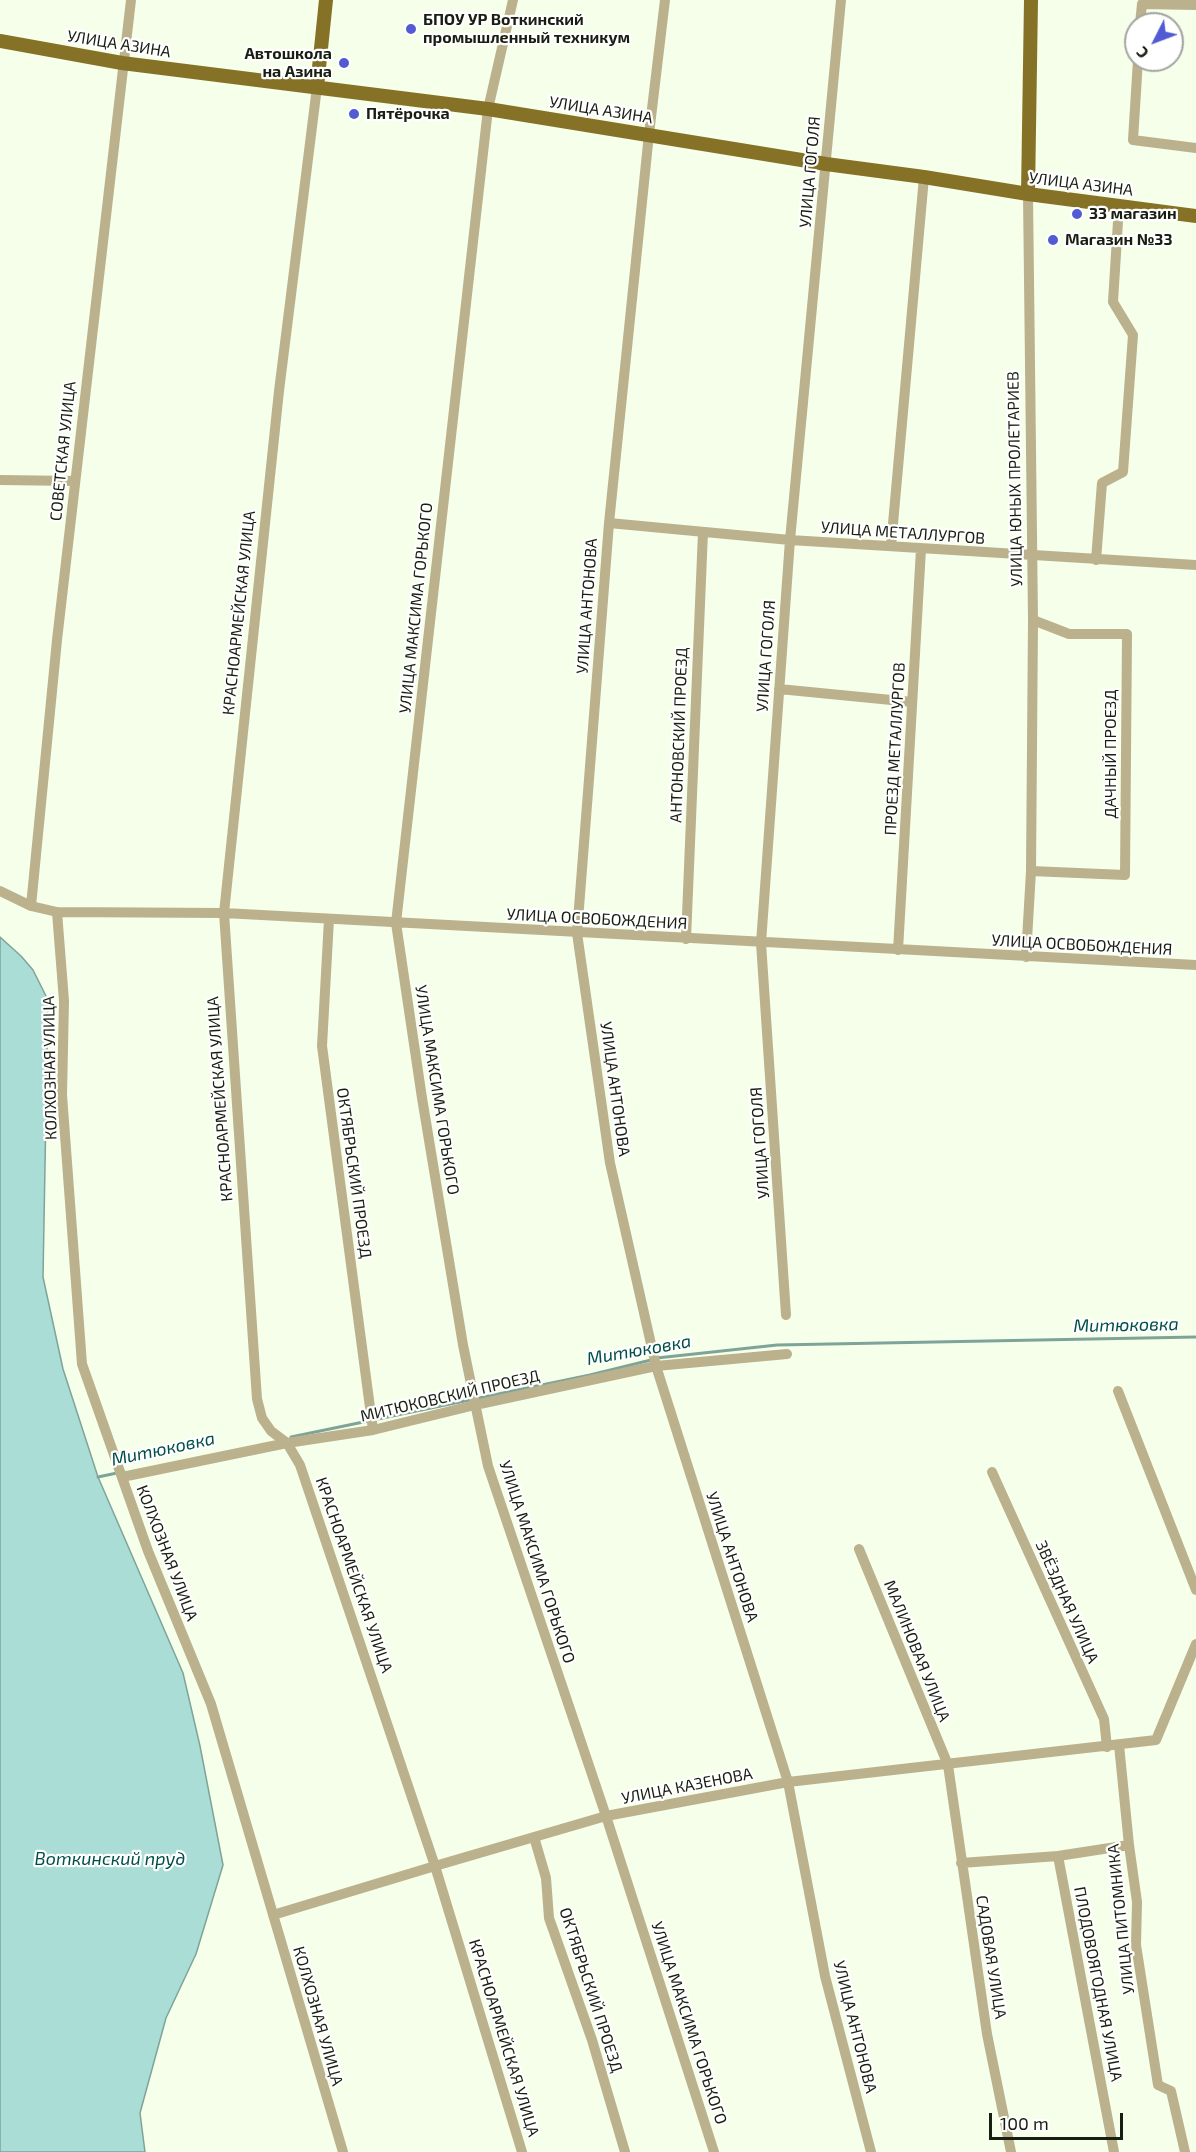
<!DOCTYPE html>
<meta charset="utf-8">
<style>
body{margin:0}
#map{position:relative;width:1196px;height:2152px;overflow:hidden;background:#f6ffea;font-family:"Exo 2",sans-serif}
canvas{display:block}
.north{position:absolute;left:1124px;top:12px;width:60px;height:60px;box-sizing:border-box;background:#fff;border:2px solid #a3a5a0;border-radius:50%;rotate:228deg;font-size:16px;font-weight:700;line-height:24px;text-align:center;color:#191e12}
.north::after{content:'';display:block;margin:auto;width:21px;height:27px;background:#525bd2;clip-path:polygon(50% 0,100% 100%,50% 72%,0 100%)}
.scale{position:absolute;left:989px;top:2113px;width:134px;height:27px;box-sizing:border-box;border:3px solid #191e12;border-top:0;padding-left:8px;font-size:18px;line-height:21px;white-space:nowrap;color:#191e12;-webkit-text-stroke:4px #fff;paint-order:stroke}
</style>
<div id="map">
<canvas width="1196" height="2152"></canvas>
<div class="north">С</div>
<div class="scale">100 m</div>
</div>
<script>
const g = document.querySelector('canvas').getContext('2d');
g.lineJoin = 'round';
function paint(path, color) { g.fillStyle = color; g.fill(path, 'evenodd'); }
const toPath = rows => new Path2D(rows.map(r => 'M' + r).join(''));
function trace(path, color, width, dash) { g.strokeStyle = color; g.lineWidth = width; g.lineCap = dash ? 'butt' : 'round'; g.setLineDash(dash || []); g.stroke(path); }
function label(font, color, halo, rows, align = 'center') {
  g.font = font + ' "Exo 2",sans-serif'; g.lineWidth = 4.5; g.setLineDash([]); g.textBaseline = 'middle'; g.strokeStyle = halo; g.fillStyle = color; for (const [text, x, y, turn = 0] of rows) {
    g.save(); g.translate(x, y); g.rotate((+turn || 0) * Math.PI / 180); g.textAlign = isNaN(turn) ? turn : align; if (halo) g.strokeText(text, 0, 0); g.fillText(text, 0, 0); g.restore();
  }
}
const water = toPath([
 [0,937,21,956,33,970,48,1000,43,1277,63,1369,98,1477,183,1673,200,1746,223,1865,196,1954,166,2018,140,2113,145,2152,0,2152,0,937]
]);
const stream = toPath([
 [657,1358,777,1345,1196,1337],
 [291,1437,590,1375,651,1360],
 [98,1477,117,1473]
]);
const minor = toPath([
 [513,0,488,109,396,923,422,1098,463,1345,488,1466,606,1816,714,2152],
 [665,0,649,134,609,523,577,933,610,1163,656,1366,788,1782,825,1976,871,2152],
 [1140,24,1142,4,1196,5],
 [1138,60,1133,140,1196,148],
 [317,87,279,391,224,913,257,1399,262,1418,271,1431,287,1443,300,1465,435,1866,522,2152],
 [0,480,75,481],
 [609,523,790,540,1196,565],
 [891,546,924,177],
 [1096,560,1102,483,1123,472,1133,335,1113,302,1119,205],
 [779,689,912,702],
 [1031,871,1125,875,1127,634,1069,634,1033,620],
 [0,891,31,906,57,912,224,913,1196,965],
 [31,906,57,640,131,0],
 [57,912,64,1001,62,1095,82,1364,148,1551,211,1704,343,2152],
 [329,919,322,1046,373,1430],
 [686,939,703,532],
 [898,950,921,549],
 [1026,957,1031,871,1033,620,1028,194],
 [786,1315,761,943,790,540,841,0],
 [1118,1391,1196,1590],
 [992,1472,1104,1719,1107,1747],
 [122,1477,287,1443,373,1430,475,1405,656,1366,787,1354],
 [859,1549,948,1765,987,2034,1011,2152],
 [1119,1745,1129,1845,1137,1902,1136,1945,1158,2085,1171,2091,1185,2152],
 [534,1837,546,1878,549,1918,592,2040,625,2152],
 [1058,1856,1114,2152],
 [961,1863,1058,1856,1129,1845],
 [273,1915,435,1866,606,1816,788,1782,1156,1740,1196,1644]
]);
const major = toPath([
 [0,41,122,63,488,109,826,164,924,177,1028,194,1196,216],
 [317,87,326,0],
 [1028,194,1031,0]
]);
const markers = [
 [411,29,6,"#525bd2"],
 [344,63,6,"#525bd2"],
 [354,114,6,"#525bd2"],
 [1077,214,6,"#525bd2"],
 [1053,240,6,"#525bd2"]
];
const poiNames = [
 ["БПОУ УР Воткинский",423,20],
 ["промышленный техникум",423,38],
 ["Автошкола",332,54,"right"],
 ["на Азина",332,72,"right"],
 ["Пятёрочка",366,114],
 ["33 магазин",1089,214],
 ["Магазин №33",1065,240]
];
const streetNames = [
 ["УЛИЦА АЗИНА",119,44,9],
 ["УЛИЦА АЗИНА",601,110,9],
 ["УЛИЦА ГОГОЛЯ",810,172,-85],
 ["УЛИЦА АЗИНА",1081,184,7],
 ["СОВЕТСКАЯ УЛИЦА",63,451,-84],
 ["УЛИЦА ЮНЫХ ПРОЛЕТАРИЕВ",1015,479,-91],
 ["УЛИЦА МЕТАЛЛУРГОВ",903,533,4],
 ["УЛИЦА АНТОНОВА",587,606,-86],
 ["УЛИЦА МАКСИМА ГОРЬКОГО",416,608,-84],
 ["КРАСНОАРМЕЙСКАЯ УЛИЦА",239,613,-84],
 ["УЛИЦА ГОГОЛЯ",766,656,-86],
 ["АНТОНОВСКИЙ ПРОЕЗД",679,735,-88],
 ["ПРОЕЗД МЕТАЛЛУРГОВ",895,749,-87],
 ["ДАЧНЫЙ ПРОЕЗД",1111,754,-90],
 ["УЛИЦА ОСВОБОЖДЕНИЯ",597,919,3],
 ["УЛИЦА ОСВОБОЖДЕНИЯ",1082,945,3],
 ["КОЛХОЗНАЯ УЛИЦА",50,1068,-91],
 ["УЛИЦА АНТОНОВА",615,1089,82],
 ["УЛИЦА МАКСИМА ГОРЬКОГО",437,1090,81],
 ["КРАСНОАРМЕЙСКАЯ УЛИЦА",220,1099,-94],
 ["УЛИЦА ГОГОЛЯ",760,1143,-94],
 ["ОКТЯБРЬСКИЙ ПРОЕЗД",354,1173,82],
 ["МИТЮКОВСКИЙ ПРОЕЗД",450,1396,-13],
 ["КОЛХОЗНАЯ УЛИЦА",167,1553,69],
 ["УЛИЦА АНТОНОВА",732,1557,72],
 ["УЛИЦА МАКСИМА ГОРЬКОГО",537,1562,72],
 ["КРАСНОАРМЕЙСКАЯ УЛИЦА",354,1575,71],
 ["ЗВЁЗДНАЯ УЛИЦА",1067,1602,66],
 ["МАЛИНОВАЯ УЛИЦА",917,1651,68],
 ["УЛИЦА КАЗЕНОВА",687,1786,-11],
 ["УЛИЦА ПИТОМНИКА",1121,1919,-96],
 ["САДОВАЯ УЛИЦА",991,1957,81],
 ["ПЛОДОВОЯГОДНАЯ УЛИЦА",1098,1984,79],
 ["ОКТЯБРЬСКИЙ ПРОЕЗД",591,1990,72],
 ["КОЛХОЗНАЯ УЛИЦА",318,2016,74],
 ["УЛИЦА МАКСИМА ГОРЬКОГО",689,2023,72],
 ["УЛИЦА АНТОНОВА",855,2027,76],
 ["КРАСНОАРМЕЙСКАЯ УЛИЦА",504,2038,73]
];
const waterNames = [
 ["Митюковка",1126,1325,-1],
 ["Митюковка",639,1350,-10],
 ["Митюковка",163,1449,-12],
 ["Воткинский пруд",110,1859]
];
paint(water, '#a9ddd5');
trace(water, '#7ea49a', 1.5);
trace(stream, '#7ea49a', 3);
trace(minor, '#bbb18c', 10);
trace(major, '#857226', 14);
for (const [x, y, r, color] of markers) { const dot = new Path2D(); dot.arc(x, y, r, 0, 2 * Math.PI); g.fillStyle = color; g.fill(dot); trace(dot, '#fff', 2); }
label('bold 16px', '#191e12', '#fff', poiNames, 'left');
label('16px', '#191e12', '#fff', streetNames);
label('italic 18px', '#014f49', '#fff', waterNames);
</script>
